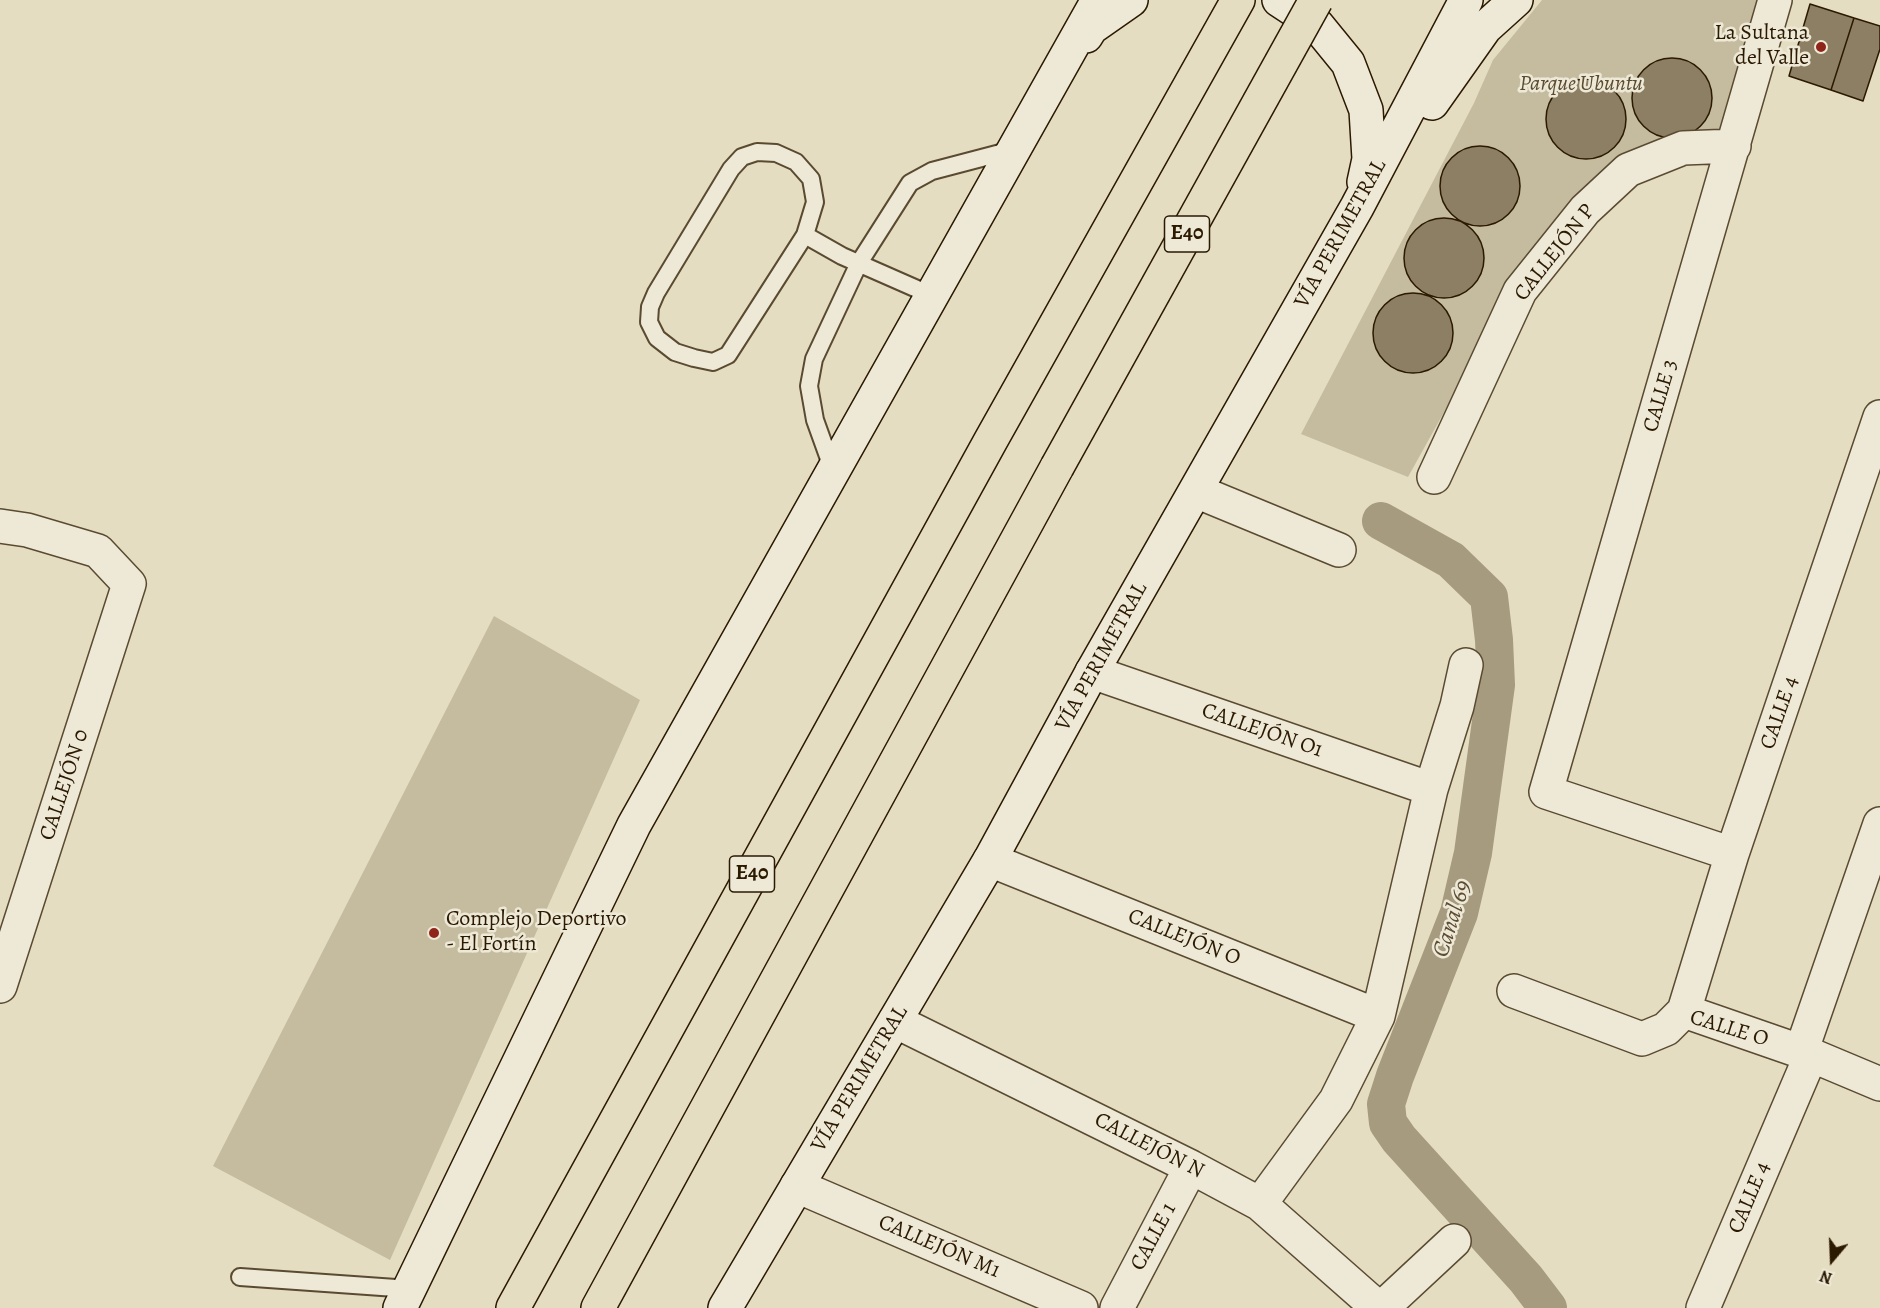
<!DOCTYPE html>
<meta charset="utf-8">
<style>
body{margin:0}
#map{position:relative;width:1880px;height:1308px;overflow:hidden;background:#e5ddc1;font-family:Alegreya,serif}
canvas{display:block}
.north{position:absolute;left:1802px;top:1230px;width:60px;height:60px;-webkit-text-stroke:4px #eee9d7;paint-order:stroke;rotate:199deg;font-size:16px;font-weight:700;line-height:24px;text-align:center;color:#2b1900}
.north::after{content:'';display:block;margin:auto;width:21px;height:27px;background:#2b1900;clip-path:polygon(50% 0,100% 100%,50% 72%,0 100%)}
</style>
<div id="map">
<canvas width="1880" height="1308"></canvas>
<div class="north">N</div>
</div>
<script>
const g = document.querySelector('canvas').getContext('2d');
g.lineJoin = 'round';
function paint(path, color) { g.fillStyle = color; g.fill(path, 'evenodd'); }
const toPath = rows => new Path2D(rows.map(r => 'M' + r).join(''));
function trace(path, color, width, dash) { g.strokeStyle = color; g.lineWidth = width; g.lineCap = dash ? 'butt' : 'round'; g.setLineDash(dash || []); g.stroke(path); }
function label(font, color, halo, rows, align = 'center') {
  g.font = font + ' Alegreya,serif'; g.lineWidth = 5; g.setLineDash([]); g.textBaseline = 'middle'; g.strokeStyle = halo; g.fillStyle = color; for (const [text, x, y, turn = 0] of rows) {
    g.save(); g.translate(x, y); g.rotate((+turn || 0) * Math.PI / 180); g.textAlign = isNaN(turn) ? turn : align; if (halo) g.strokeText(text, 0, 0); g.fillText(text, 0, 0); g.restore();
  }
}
const green = toPath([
 [1542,0,1763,0,1726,133,1558,222,1448,405,1408,477,1301,434,1474,103,1493,60],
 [494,616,640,700,390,1260,213,1166]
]);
const canal = toPath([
 [1381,521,1451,560,1489,597,1494,640,1496,685,1473,853,1459,913,1395,1076,1386,1104,1388,1123,1399,1139,1526,1279,1548,1308]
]);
const building = toPath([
 [1810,4,1854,18,1831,90,1789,76,1810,4],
 [1854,18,1880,26,1880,49,1863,101,1831,90,1854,18],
 '1632 98a40 40 0 1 1 80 0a40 40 0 1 1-80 0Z',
 '1546 119a40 40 0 1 1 80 0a40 40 0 1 1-80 0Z',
 '1440 186a40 40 0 1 1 80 0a40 40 0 1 1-80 0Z',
 '1404 258a40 40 0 1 1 80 0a40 40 0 1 1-80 0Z',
 '1373 333a40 40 0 1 1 80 0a40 40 0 1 1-80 0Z'
]);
const lane = toPath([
 [757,152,776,153,796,162,811,179,815,202,805,235,728,355,713,362,694,358,675,352,657,338,649,322,650,307,656,293,731,169,742,157,757,152],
 [805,235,842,256,933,296],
 [833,470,815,420,809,386,814,359,859,263,910,183,932,171,1012,150],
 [240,1277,410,1289]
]);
const street = toPath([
 [1434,477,1520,291,1585,210,1628,170,1683,148,1734,146],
 [1196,491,1339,550],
 [0,526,27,530,98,551,129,584,0,986],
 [1092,672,1431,789],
 [1732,854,1546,792,1775,0],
 [990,860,1378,1016],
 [1514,991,1642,1039,1666,1029,1684,1011,1732,854,1880,417],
 [1684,1011,1811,1055,1880,1084],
 [895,1021,1191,1167,1260,1204,1378,1308],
 [1801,1052,1880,824],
 [797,1186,1081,1308],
 [1260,1204,1336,1100,1378,1016,1431,789,1457,706,1466,665],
 [1117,1308,1191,1167],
 [1382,1308,1454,1241],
 [1703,1308,1811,1055]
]);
const secondary = toPath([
 [1279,0,1317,25,1348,63,1366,110,1369,159,1364,182],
 [1086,36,1091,28,1131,0],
 [1432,103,1485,28,1516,0],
 [400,1308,634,825,1098,0],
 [725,1308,990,860,1092,672,1357,207,1466,0]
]);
const highway = toPath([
 [513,1308,991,440,1238,0],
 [598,1308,1057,467]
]);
const highwayBridge = toPath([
 [1057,467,1316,0]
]);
const markers = [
 [1821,47,6,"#8f2418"],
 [434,933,6,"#8f2418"]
];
const shields = [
 [1187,234,45],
 [752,874,45]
];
const shieldNames = [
 ["E40",1187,234],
 ["E40",752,874]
];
const poiNames = [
 ["La Sultana",1809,34],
 ["del Valle",1809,59],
 ["Complejo Deportivo",446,920,"left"],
 ["- El Fortín",446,945,"left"]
];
const parkNames = [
 ["Parque Ubuntu",1581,85]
];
const streetNames = [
 ["VÍA PERIMETRAL",1341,234,-61],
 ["CALLEJÓN P",1555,253,-52],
 ["CALLE 3",1661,396,-74],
 ["VÍA PERIMETRAL",1102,657,-61],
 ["CALLE 4",1780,713,-71],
 ["CALLEJÓN O1",1262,731,19],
 ["CALLEJÓN 0",65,785,-72],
 ["CALLEJÓN O",1184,938,22],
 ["CALLE O",1729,1029,17],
 ["VÍA PERIMETRAL",860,1079,-59],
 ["CALLEJÓN N",1149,1146,27],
 ["CALLE 4",1750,1198,-67],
 ["CALLE 1",1154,1237,-62],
 ["CALLEJÓN M1",939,1247,23]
];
const waterNames = [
 ["Canal 69",1453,919,-72]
];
paint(green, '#c5bca0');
trace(canal, '#a69a7f', 38);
paint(building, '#8c7f64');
trace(building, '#2b1900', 1.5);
trace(lane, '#5a4a30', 20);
trace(street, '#5a4a30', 36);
trace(secondary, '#2b1900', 36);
trace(highway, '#2b1900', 36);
trace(lane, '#eee9d7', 16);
trace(street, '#eee9d7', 33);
trace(secondary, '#eee9d7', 33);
trace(highway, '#e5ddc1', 33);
trace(highwayBridge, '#2b1900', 36, []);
trace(highwayBridge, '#e5ddc1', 33);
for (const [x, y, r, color] of markers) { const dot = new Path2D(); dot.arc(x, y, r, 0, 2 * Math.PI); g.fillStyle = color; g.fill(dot); trace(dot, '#eee9d7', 2); }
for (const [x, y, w] of shields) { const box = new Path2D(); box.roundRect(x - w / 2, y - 18, w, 36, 4.5); g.fillStyle = '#eee9d7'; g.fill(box); trace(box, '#2b1900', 1.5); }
label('bold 21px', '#2b1900', null, shieldNames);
label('22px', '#2b1900', '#eee9d7', poiNames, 'right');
label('italic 22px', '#594a30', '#eee9d7', parkNames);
label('22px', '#2b1900', '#eee9d7', streetNames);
label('italic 24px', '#5c4d33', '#eee9d7', waterNames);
</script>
